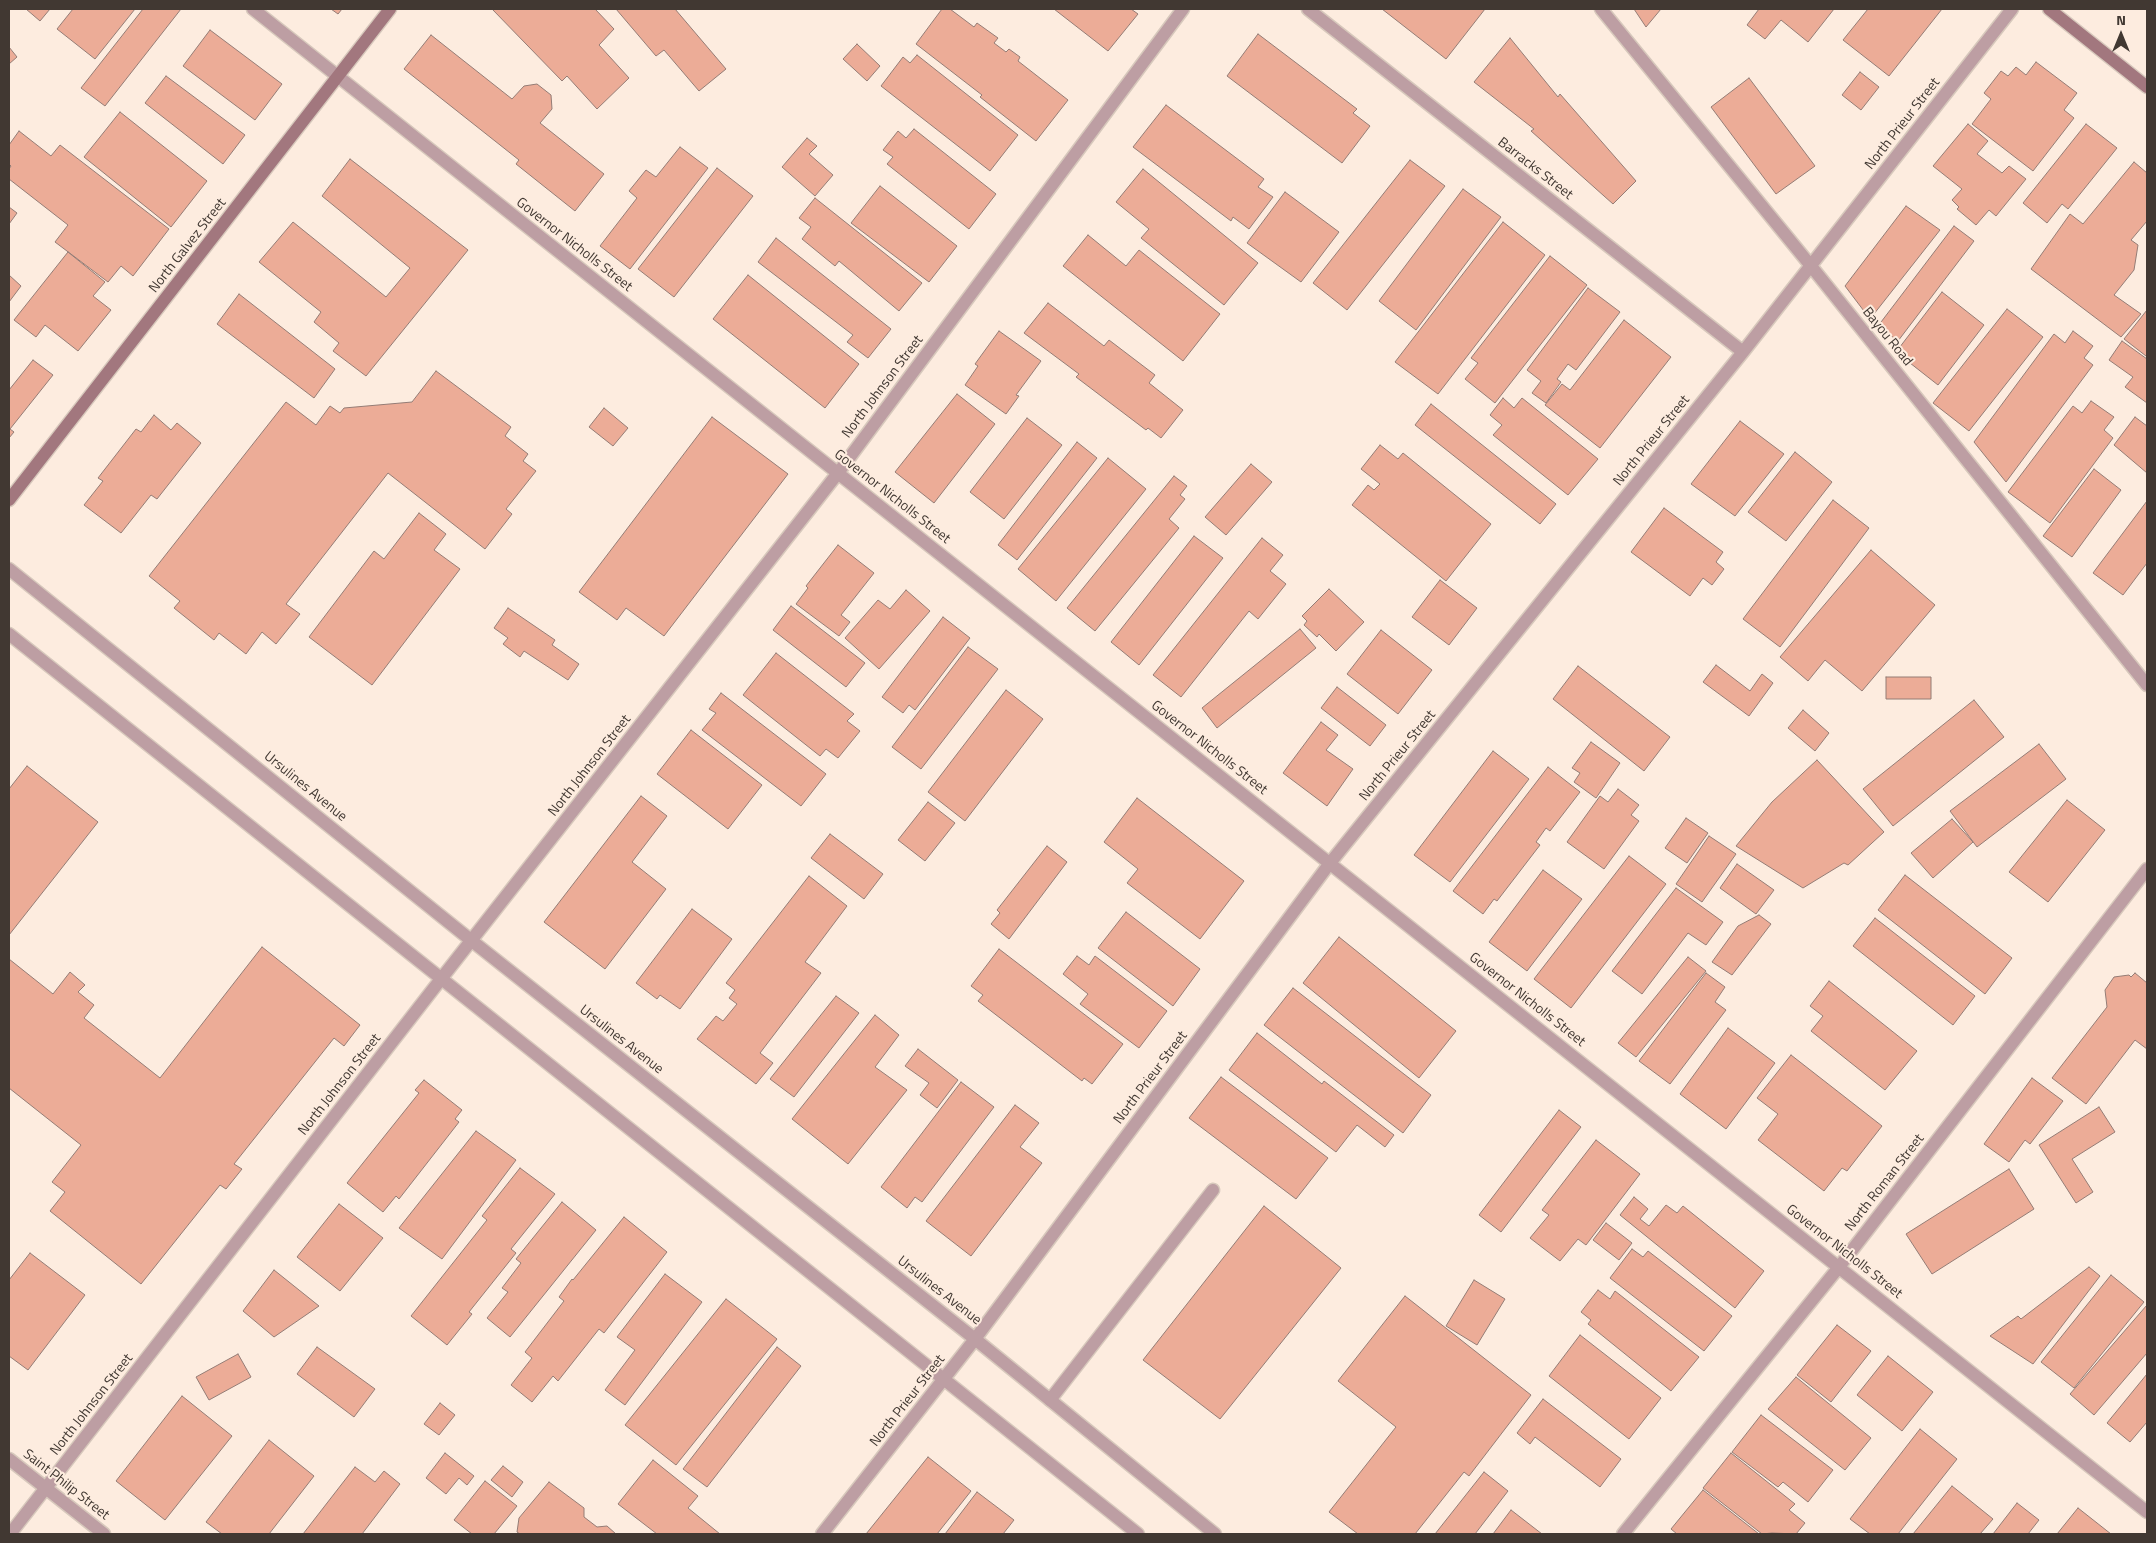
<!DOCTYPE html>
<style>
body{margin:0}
#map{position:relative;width:2156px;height:1543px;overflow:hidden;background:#fdecdf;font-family:"Titillium Web",sans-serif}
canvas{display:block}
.frame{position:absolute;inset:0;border:10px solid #413832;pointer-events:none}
.north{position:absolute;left:2096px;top:10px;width:50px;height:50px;-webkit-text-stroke:4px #fdecdf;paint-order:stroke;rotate:0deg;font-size:14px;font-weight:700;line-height:20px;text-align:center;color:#413832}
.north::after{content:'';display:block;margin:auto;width:18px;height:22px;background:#413832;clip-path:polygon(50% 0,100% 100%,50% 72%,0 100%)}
</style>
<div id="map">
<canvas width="2156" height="1543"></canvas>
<div class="frame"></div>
<div class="north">N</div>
</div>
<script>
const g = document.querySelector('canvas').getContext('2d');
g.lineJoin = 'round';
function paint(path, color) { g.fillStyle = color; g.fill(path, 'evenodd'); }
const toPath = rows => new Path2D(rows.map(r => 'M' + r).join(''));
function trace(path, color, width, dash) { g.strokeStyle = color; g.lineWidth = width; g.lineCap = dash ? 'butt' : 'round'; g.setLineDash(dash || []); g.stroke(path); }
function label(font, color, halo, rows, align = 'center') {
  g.font = font + ' "Titillium Web",sans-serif'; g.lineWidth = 4; g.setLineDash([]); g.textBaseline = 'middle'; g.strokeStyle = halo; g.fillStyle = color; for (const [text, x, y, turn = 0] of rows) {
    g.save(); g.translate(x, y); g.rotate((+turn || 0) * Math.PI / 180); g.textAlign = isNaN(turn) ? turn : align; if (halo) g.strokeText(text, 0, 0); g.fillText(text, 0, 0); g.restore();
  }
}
const building = toPath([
 [26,9,50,9,40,21,26,9],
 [73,9,135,9,95,59,57,29,73,9],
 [143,9,181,9,105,106,81,88,143,9],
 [331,9,342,9,338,14,331,9],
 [492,9,595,9,614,29,599,45,629,78,597,109,567,76,562,81,492,9],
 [616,9,675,9,726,69,699,91,664,50,656,56,616,9],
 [942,9,950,9,974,27,977,23,998,38,994,43,1006,52,1009,49,1020,57,1018,61,1068,100,1036,141,980,97,982,95,916,44,942,9],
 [1054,9,1131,9,1138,14,1108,51,1054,9],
 [1382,9,1485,9,1446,59,1382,9],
 [1634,9,1661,9,1646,27,1634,9],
 [1759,9,1834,9,1808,42,1781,20,1765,39,1747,25,1759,9],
 [1868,9,1942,9,1889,76,1843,40,1868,9],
 [210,30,282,84,255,120,183,66,210,30],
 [1258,34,1357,109,1353,113,1370,126,1342,163,1227,76,1258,34],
 [431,35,512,99,524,86,537,84,551,95,552,109,540,123,604,174,575,211,516,164,519,160,404,69,431,35],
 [1510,38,1558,97,1560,94,1636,181,1613,204,1531,131,1534,129,1474,82,1510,38],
 [857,44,880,66,867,81,843,59,857,44],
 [9,47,17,57,9,64,9,47],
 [917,55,1018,135,990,171,881,86,903,57,910,63,917,55],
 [2036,62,2077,93,2064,110,2074,118,2033,171,1972,124,1991,99,1984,93,2001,71,2008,76,2016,67,2026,75,2036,62],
 [1860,72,1879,87,1861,110,1842,95,1860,72],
 [166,76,245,135,223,164,145,103,166,76],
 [1749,78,1815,166,1776,194,1711,107,1749,78],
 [1166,105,1264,179,1258,187,1273,197,1249,229,1233,217,1231,221,1133,147,1166,105],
 [120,112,207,181,171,227,84,157,120,112],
 [1968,124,1988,141,1977,154,2002,173,2009,166,2026,179,1996,216,1989,210,1976,225,1957,209,1959,207,1952,200,1962,189,1933,166,1968,124],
 [2086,124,2117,148,2068,209,2062,204,2047,223,2023,203,2086,124],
 [914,129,996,194,969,229,887,164,893,157,883,150,898,131,906,138,914,129],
 [19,131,51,156,60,145,169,229,133,276,121,266,108,282,55,242,68,225,9,179,9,169,11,166,9,164,9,145,19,131],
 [807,138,817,146,809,154,833,175,815,196,782,167,807,138],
 [680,147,708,168,630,269,600,246,637,198,629,191,646,170,656,177,680,147],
 [350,159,468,250,366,376,333,351,339,343,314,322,321,312,259,262,293,222,386,297,410,268,322,196,350,159],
 [1410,160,1445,186,1347,310,1313,283,1410,160],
 [2134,162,2147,173,2147,221,2131,240,2138,245,2134,270,2114,295,2141,314,2121,337,2031,269,2070,214,2083,224,2134,162],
 [717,168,753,196,674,297,638,269,717,168],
 [1143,169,1258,263,1224,305,1141,238,1149,229,1116,202,1143,169],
 [880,186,957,246,929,282,851,223,880,186],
 [1463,189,1501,217,1416,330,1379,301,1463,189],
 [1285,192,1339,232,1301,282,1247,243,1285,192],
 [815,198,922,283,899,311,839,261,835,266,802,239,811,227,799,218,815,198],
 [1906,206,1940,230,1870,319,1845,286,1906,206],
 [9,207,17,213,9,224,9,207],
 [1503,222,1545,255,1438,394,1395,362,1503,222],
 [1954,226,1974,241,1898,341,1878,326,1954,226],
 [1088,235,1126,266,1139,250,1220,314,1183,361,1063,266,1088,235],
 [776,238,891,329,868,358,847,342,853,335,758,262,776,238],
 [68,252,105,282,93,296,111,310,78,351,45,325,36,337,14,320,68,252],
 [1550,256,1587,285,1495,403,1465,379,1478,363,1471,358,1550,256],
 [9,275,21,286,9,302,9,275],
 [748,275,859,364,825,408,713,319,748,275],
 [1588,288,1620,312,1576,370,1568,364,1557,379,1561,382,1546,403,1532,393,1541,381,1527,370,1588,288],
 [1942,292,1984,325,1938,385,1896,352,1942,292],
 [239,294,335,369,314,398,217,324,239,294],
 [1048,303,1104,346,1109,340,1155,375,1149,383,1183,410,1161,438,1148,428,1146,430,1076,377,1079,374,1024,333,1048,303],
 [2007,309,2043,337,1969,431,1933,403,2007,309],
 [2147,310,2147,355,2146,356,2124,339,2147,310],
 [1624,320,1671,357,1600,448,1545,405,1562,384,1570,390,1624,320],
 [999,331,1041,361,1016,395,1019,396,1006,414,965,385,978,366,975,364,999,331],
 [2073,331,2093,346,2084,358,2093,365,2006,482,1974,442,2054,334,2065,343,2073,331],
 [2122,341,2147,359,2147,403,2125,387,2133,377,2109,360,2122,341],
 [33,360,53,375,10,429,14,432,9,438,9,390,33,360],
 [436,371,511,427,505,436,528,454,523,461,536,471,506,509,512,514,485,549,388,473,286,604,300,614,276,644,262,632,246,654,219,633,214,640,174,608,180,601,149,576,286,402,316,425,330,406,340,413,344,408,412,402,436,371],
 [957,394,995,424,934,503,895,472,957,394],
 [1503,398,1514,408,1522,398,1598,459,1568,495,1493,435,1502,425,1490,415,1503,398],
 [2091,401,2114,417,2104,430,2113,438,2050,523,2008,492,2073,406,2082,413,2091,401],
 [1431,404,1556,504,1540,524,1415,425,1431,404],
 [604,408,628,428,613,446,589,427,604,408],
 [154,415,171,430,177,423,201,443,157,499,151,495,121,533,84,505,103,481,98,478,136,429,141,432,154,415],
 [712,417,788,474,664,636,626,608,617,620,579,592,712,417],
 [2135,417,2147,426,2147,473,2114,445,2135,417],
 [1027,418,1062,445,1004,519,970,492,1027,418],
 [1740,421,1784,454,1735,516,1691,484,1740,421],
 [1077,442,1097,458,1017,560,998,545,1077,442],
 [1380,445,1398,459,1403,453,1491,524,1446,581,1352,505,1368,485,1374,490,1380,484,1361,469,1380,445],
 [1795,452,1832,482,1786,541,1748,512,1795,452],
 [1108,458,1146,489,1056,601,1018,569,1108,458],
 [1251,464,1272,482,1226,535,1205,517,1251,464],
 [2094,469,2121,490,2072,557,2043,536,2094,469],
 [1174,476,1187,486,1180,495,1185,499,1169,519,1179,528,1095,631,1067,608,1174,476],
 [1833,500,1869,528,1780,647,1743,619,1833,500],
 [2147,501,2147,563,2123,595,2093,573,2147,501],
 [1664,508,1723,552,1716,562,1724,569,1712,585,1703,578,1690,596,1631,552,1664,508],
 [419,513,446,534,434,550,460,569,372,685,309,637,374,551,384,559,419,513],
 [1194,536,1223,558,1139,665,1111,642,1194,536],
 [1262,538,1283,555,1270,571,1286,584,1258,619,1249,611,1181,697,1153,675,1262,538],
 [838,545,874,573,841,615,850,622,839,636,796,604,808,588,806,586,838,545],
 [1871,550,1935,605,1862,691,1825,660,1808,681,1780,657,1871,550],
 [1440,580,1477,608,1449,645,1412,617,1440,580],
 [1329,589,1364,622,1336,651,1319,634,1317,637,1304,625,1307,621,1302,616,1329,589],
 [906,590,930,611,879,669,845,638,878,600,890,609,906,590],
 [791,606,865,663,846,687,773,630,791,606],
 [508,608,555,640,552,645,579,664,568,680,524,651,520,657,503,644,508,638,494,628,508,608],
 [943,617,970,638,915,710,909,705,903,713,882,697,943,617],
 [1300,629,1316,648,1217,728,1202,708,1300,629],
 [1381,630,1432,670,1398,714,1347,674,1381,630],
 [968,647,998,669,921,769,892,747,968,647],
 [776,653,854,714,847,721,860,731,838,758,826,749,820,756,743,695,776,653],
 [1716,665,1750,691,1762,674,1773,683,1749,716,1703,682,1716,665],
 [1578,666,1670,737,1644,771,1553,699,1578,666],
 [1886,677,1931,677,1931,699,1886,699,1886,677],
 [1337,687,1386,725,1370,746,1321,708,1337,687],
 [1006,690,1043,719,965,821,928,792,1006,690],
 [721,693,826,774,801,806,702,730,716,713,709,709,721,693],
 [1974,700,2004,737,1893,826,1863,789,1974,700],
 [1803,710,1829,733,1815,751,1788,728,1803,710],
 [1321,722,1338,735,1326,750,1353,769,1327,806,1283,773,1321,722],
 [691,730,762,785,728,829,657,774,691,730],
 [1591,742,1620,763,1596,798,1574,782,1580,773,1572,768,1591,742],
 [2039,744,2066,779,1977,847,1950,811,2039,744],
 [1493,751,1529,779,1450,882,1414,855,1493,751],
 [1817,760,1884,832,1848,865,1844,863,1803,888,1736,846,1772,802,1817,760],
 [27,766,98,822,9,935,9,789,27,766],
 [1548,767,1580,792,1550,831,1546,828,1536,842,1540,845,1497,901,1494,899,1483,914,1453,891,1548,767],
 [1618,789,1639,805,1631,815,1639,821,1604,869,1567,842,1600,796,1608,802,1618,789],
 [641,796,667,816,632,862,666,889,605,969,544,922,641,796],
 [1137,798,1244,881,1200,939,1127,883,1138,869,1104,842,1137,798],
 [2067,800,2105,830,2048,902,2009,872,2067,800],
 [928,802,955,823,925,861,898,840,928,802],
 [1686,818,1708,833,1687,863,1665,848,1686,818],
 [1952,819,1973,842,1933,878,1911,853,1952,819],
 [830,834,883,874,864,899,811,858,830,834],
 [1709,836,1736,854,1702,902,1676,884,1709,836],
 [1047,846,1067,862,1009,939,991,924,1000,913,997,910,1047,846],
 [1629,856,1666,884,1571,1008,1534,979,1629,856],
 [1737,864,1774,890,1756,914,1720,888,1737,864],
 [1543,870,1582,899,1527,971,1489,942,1543,870],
 [1905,875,2012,958,1985,994,1878,910,1905,875],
 [809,876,847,906,805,962,821,973,760,1053,773,1063,756,1084,697,1039,716,1016,723,1021,737,1004,729,998,735,990,726,983,809,876],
 [1676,888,1723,922,1706,945,1688,933,1642,994,1612,971,1676,888],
 [692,909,732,939,680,1009,660,995,657,999,636,983,692,909],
 [1126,912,1200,969,1173,1006,1098,948,1126,912],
 [1759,915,1771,924,1732,975,1712,962,1738,926,1759,915],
 [1875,918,1975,996,1953,1025,1853,946,1875,918],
 [1339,937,1456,1031,1419,1078,1303,983,1339,937],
 [262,947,360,1025,344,1046,334,1038,234,1164,242,1169,226,1189,220,1185,141,1284,50,1211,65,1192,52,1182,81,1145,9,1088,9,959,53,994,70,972,85,985,78,992,94,1005,84,1018,160,1078,262,947],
 [999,949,1123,1044,1092,1084,1084,1078,1082,1081,978,1001,983,995,971,986,999,949],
 [1077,956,1089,965,1095,956,1167,1011,1139,1048,1080,1004,1088,994,1063,974,1077,956],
 [1688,957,1706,971,1636,1057,1618,1043,1688,957],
 [1706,973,1725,987,1715,1002,1726,1010,1670,1084,1639,1061,1706,973],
 [2135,973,2147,983,2147,1049,2135,1040,2086,1104,2052,1078,2107,1007,2105,990,2114,977,2129,975,2131,977,2135,973],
 [1829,981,1917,1051,1885,1090,1811,1031,1823,1016,1810,1006,1829,981],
 [1293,988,1431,1095,1403,1133,1264,1025,1293,988],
 [836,996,859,1013,794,1097,770,1079,836,996],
 [875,1015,899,1035,875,1067,907,1090,848,1164,792,1119,875,1015],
 [1728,1028,1775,1063,1726,1129,1680,1094,1728,1028],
 [1257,1033,1322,1084,1324,1081,1394,1135,1385,1147,1357,1125,1336,1152,1229,1070,1257,1033],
 [918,1049,958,1080,937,1108,920,1095,929,1083,905,1066,918,1049],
 [1791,1055,1882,1126,1847,1171,1842,1168,1824,1191,1758,1140,1778,1114,1757,1098,1791,1055],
 [1221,1077,1328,1158,1296,1199,1189,1118,1221,1077],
 [2032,1078,2063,1101,2030,1144,2025,1140,2009,1162,1984,1144,2032,1078],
 [424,1080,462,1110,455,1119,459,1122,399,1199,396,1196,383,1212,347,1183,419,1093,415,1090,424,1080],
 [961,1082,994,1107,922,1202,915,1197,907,1208,881,1187,961,1082],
 [1015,1105,1039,1123,1020,1147,1042,1163,971,1256,926,1221,1015,1105],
 [2099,1107,2115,1132,2072,1159,2093,1192,2076,1203,2039,1145,2099,1107],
 [1559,1110,1581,1127,1501,1232,1479,1215,1559,1110],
 [476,1131,516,1160,442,1259,399,1228,476,1131],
 [1596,1140,1640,1174,1586,1245,1578,1239,1560,1261,1530,1238,1549,1215,1542,1210,1596,1140],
 [520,1168,555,1194,511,1249,516,1253,469,1312,472,1314,447,1345,411,1316,487,1220,482,1216,520,1168],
 [2009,1169,2034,1209,1932,1274,1906,1234,2009,1169],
 [1634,1197,1648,1209,1640,1219,1649,1226,1666,1205,1677,1213,1683,1206,1764,1271,1735,1308,1620,1215,1634,1197],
 [562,1202,596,1230,510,1337,487,1318,508,1292,502,1288,521,1263,516,1259,562,1202],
 [339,1204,383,1238,340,1291,297,1257,339,1204],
 [1264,1206,1341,1268,1220,1419,1143,1360,1264,1206],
 [624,1217,667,1252,604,1333,599,1329,558,1381,553,1376,532,1402,511,1385,532,1358,525,1352,564,1301,559,1297,572,1279,573,1280,624,1217],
 [1606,1223,1632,1243,1619,1260,1593,1240,1606,1223],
 [1632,1249,1643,1257,1648,1251,1732,1316,1704,1351,1610,1278,1632,1249],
 [30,1253,85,1295,28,1370,9,1356,9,1280,30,1253],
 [2089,1267,2100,1276,2033,1364,1990,1336,2018,1316,2021,1319,2089,1267],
 [274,1270,319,1306,274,1337,243,1311,274,1270],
 [665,1274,702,1302,625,1405,605,1390,635,1350,617,1337,665,1274],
 [2111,1275,2144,1302,2074,1388,2041,1362,2111,1275],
 [1474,1280,1505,1299,1477,1345,1446,1326,1474,1280],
 [1598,1290,1610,1299,1615,1291,1699,1357,1671,1391,1588,1324,1591,1320,1581,1312,1598,1290],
 [1405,1296,1531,1395,1469,1476,1464,1472,1415,1534,1358,1534,1329,1512,1396,1427,1338,1381,1405,1296],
 [726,1299,777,1339,676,1465,625,1425,726,1299],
 [2147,1305,2147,1353,2094,1415,2070,1394,2147,1305],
 [1837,1325,1871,1351,1831,1402,1797,1375,1837,1325],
 [1580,1335,1661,1398,1629,1439,1549,1376,1580,1335],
 [317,1347,375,1389,354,1417,297,1374,317,1347],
 [777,1347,801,1366,707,1487,683,1469,777,1347],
 [238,1354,251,1377,209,1400,196,1377,238,1354],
 [1888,1356,1933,1392,1902,1431,1857,1395,1888,1356],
 [2147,1374,2147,1422,2130,1442,2107,1423,2147,1374],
 [1796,1377,1871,1438,1845,1470,1768,1409,1796,1377],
 [182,1396,232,1436,165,1520,116,1481,182,1396],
 [1543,1399,1621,1459,1600,1487,1535,1437,1530,1444,1517,1433,1543,1399],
 [440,1403,455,1415,439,1435,424,1424,440,1403],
 [1761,1415,1833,1470,1808,1502,1783,1482,1778,1487,1732,1452,1761,1415],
 [1920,1429,1957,1459,1898,1534,1870,1534,1850,1519,1920,1429],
 [269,1440,314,1476,269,1534,222,1534,206,1522,269,1440],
 [445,1453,474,1476,467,1485,459,1478,446,1494,426,1478,445,1453],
 [1731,1453,1795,1504,1789,1510,1805,1523,1796,1534,1772,1533,1762,1534,1703,1488,1731,1453],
 [928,1457,971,1491,937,1534,866,1534,928,1457],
 [653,1460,698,1496,688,1508,720,1534,657,1534,618,1504,653,1460],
 [503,1466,523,1482,512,1497,491,1480,503,1466],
 [355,1467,375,1482,384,1471,400,1484,362,1534,303,1534,355,1467],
 [1484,1472,1508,1491,1475,1534,1435,1534,1484,1472],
 [485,1481,517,1506,494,1534,472,1534,454,1520,485,1481],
 [549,1482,584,1508,584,1517,597,1527,607,1526,616,1534,520,1534,517,1532,519,1518,549,1482],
 [1952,1486,1993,1519,1980,1534,1913,1534,1952,1486],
 [1703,1490,1759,1534,1677,1534,1671,1529,1703,1490],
 [977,1492,1014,1520,1003,1534,945,1534,977,1492],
 [2017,1503,2039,1520,2028,1534,1993,1534,2017,1503],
 [2078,1508,2111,1534,2057,1534,2078,1508],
 [1511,1510,1542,1534,1493,1534,1511,1510]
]);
const lane = toPath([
 [1050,1400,1213,1190]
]);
const street = toPath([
 [253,9,2147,1512],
 [1308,9,1743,352],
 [1601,9,1811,266,2147,685],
 [9,569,472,941,975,1339,1215,1534],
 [9,634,1138,1534],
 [9,1459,104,1534],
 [10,1534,441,979,838,473,1183,9],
 [822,1534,975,1339,1330,863,1743,352,2012,9],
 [1623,1534,1839,1267,2147,869]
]);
const secondary = toPath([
 [2049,9,2147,87],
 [9,500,390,9]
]);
const streetNames = [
 ["North Prieur Street",1903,124,-52],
 ["Barracks Street",1535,169,38],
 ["Governor Nicholls Street",574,245,38],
 ["North Galvez Street",188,246,-52],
 ["Bayou Road",1887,337,51],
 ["North Johnson Street",883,387,-53],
 ["North Prieur Street",1652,441,-51],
 ["Governor Nicholls Street",892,497,38],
 ["Governor Nicholls Street",1209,748,38],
 ["North Prieur Street",1398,756,-51],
 ["North Johnson Street",590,766,-52],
 ["Ursulines Avenue",305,787,39],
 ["Governor Nicholls Street",1527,1000,38],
 ["Ursulines Avenue",621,1040,38],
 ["North Prieur Street",1151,1078,-53],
 ["North Johnson Street",340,1085,-52],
 ["North Roman Street",1885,1183,-52],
 ["Governor Nicholls Street",1844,1252,38],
 ["Ursulines Avenue",939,1291,38],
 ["North Prieur Street",908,1401,-52],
 ["North Johnson Street",92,1405,-52],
 ["Saint Philip Street",66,1485,38]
];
paint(building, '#ecac97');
trace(building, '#947c75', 1);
trace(lane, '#d7c8bc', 15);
trace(street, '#d7c8bc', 15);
trace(secondary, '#d7c8bc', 15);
trace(lane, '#bd9ea3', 12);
trace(street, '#bd9ea3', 12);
trace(secondary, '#a2777e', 12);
label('14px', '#413832', '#fdecdf', streetNames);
</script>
